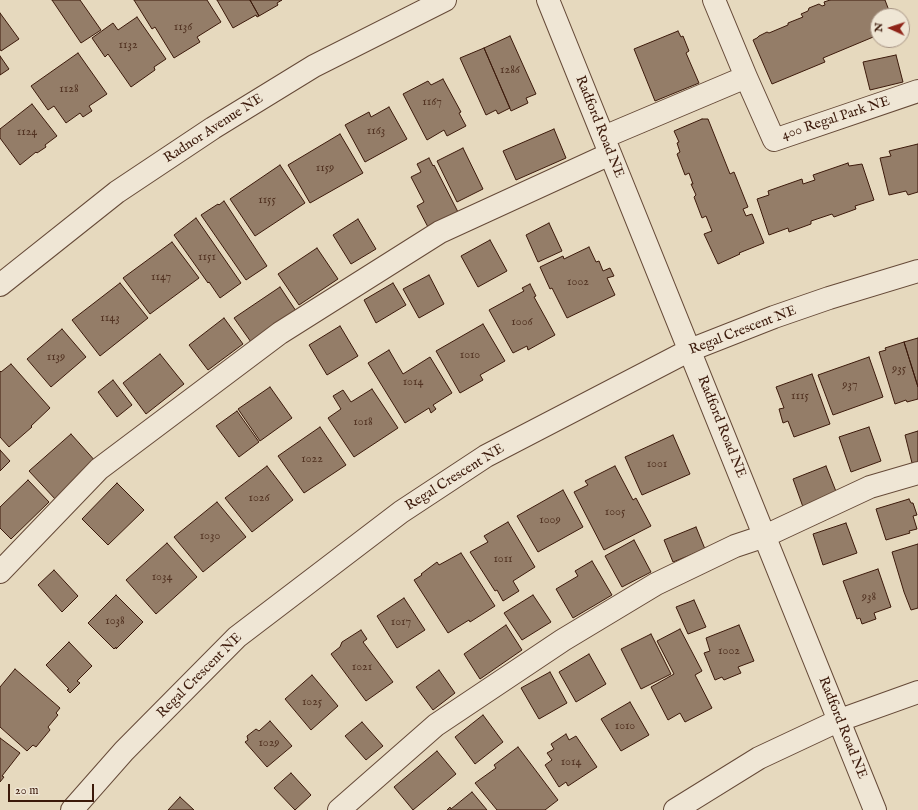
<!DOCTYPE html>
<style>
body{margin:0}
#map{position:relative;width:918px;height:810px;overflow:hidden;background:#e6d9be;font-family:"IM FELL English",serif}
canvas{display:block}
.north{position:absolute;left:870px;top:8px;width:40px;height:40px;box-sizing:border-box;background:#efe6d5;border:1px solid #a79484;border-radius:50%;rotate:273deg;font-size:11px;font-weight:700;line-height:16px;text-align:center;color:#3c1a0b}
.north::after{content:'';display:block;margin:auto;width:14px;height:18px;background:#8f2418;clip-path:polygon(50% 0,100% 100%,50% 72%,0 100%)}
.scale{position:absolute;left:8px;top:784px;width:86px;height:18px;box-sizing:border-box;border:2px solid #3c1a0b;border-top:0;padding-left:5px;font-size:12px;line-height:14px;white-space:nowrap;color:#3c1a0b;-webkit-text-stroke:3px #efe6d5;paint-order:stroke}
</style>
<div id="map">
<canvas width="918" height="810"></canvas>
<div class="north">N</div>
<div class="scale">20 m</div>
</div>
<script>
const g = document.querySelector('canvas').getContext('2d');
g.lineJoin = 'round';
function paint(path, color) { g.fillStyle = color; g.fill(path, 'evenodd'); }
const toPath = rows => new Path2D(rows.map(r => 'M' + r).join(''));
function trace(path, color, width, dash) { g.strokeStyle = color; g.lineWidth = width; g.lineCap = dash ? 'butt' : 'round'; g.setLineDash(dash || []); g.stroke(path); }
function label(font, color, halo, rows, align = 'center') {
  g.font = font + ' "IM FELL English",serif'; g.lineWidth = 3; g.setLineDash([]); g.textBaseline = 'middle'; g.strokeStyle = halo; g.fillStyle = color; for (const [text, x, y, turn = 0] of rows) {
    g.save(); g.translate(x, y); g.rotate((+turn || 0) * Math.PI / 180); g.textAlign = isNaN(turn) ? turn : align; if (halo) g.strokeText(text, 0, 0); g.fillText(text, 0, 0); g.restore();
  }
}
const building = toPath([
 [52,0,80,0,101,30,81,43,52,0],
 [134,0,207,0,221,22,197,37,200,42,174,58,155,27,152,29,134,0],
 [217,0,250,0,259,16,257,17,256,15,233,28,217,0],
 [250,0,282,0,277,3,278,5,259,16,250,0],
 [830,0,885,0,891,16,878,16,878,35,823,58,825,62,772,84,753,40,757,38,759,36,767,32,769,33,788,25,788,23,803,17,801,14,808,11,809,8,819,4,822,6,825,5,824,2,830,0],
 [0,13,19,39,1,51,0,49,0,13],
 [137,17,166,59,154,67,155,70,131,87,108,54,105,57,92,38,113,23,118,30,137,17],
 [678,31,681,37,683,36,689,51,686,53,699,83,655,101,634,49,678,31],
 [510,36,536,94,526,98,528,103,511,111,484,48,510,36],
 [484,48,510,108,498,114,496,110,486,115,460,58,484,48],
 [78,53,107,94,89,106,92,111,83,117,80,113,66,123,54,106,48,110,31,86,78,53],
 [896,55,903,82,870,90,863,62,896,55],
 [0,56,9,69,0,75,0,56],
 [443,79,461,112,459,113,466,126,447,136,444,130,427,140,403,94,428,81,431,85,443,79],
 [32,104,57,136,45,145,46,147,37,153,36,152,20,165,0,138,0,129,32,104],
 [389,107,407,139,365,162,345,125,369,112,371,117,389,107],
 [702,119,708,119,730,174,734,172,748,207,743,209,746,216,752,214,764,243,739,253,740,254,718,264,704,234,712,231,706,216,702,218,694,197,696,195,691,184,693,184,689,173,685,175,677,154,680,152,677,143,679,142,674,131,702,119],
 [554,129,566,158,516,180,503,151,554,129],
 [340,134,363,173,310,203,288,165,340,134],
 [918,144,918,192,908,195,906,191,889,195,880,158,891,156,889,151,918,144],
 [463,148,483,189,457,202,437,161,463,148],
 [429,158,433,166,434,165,459,214,429,229,417,206,424,202,411,177,421,172,417,164,429,158],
 [848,163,849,166,862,164,874,200,855,206,856,209,834,217,832,214,811,221,811,224,789,232,788,228,769,235,757,199,769,195,768,191,802,179,803,184,815,180,813,175,848,163],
 [280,165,305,203,255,236,230,199,280,165],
 [224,201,267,266,246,280,201,215,218,204,219,205,224,201],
 [196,218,241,283,220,298,209,282,208,283,174,235,196,218],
 [358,219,376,249,351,264,333,235,358,219],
 [549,223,562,251,538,262,526,235,549,223],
 [490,240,507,271,478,287,461,256,490,240],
 [172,242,199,278,150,314,123,278,172,242],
 [589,247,596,262,599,261,603,271,610,268,614,276,607,278,615,295,567,318,552,288,550,289,540,267,563,256,564,259,589,247],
 [317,248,338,279,299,305,278,274,317,248],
 [429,275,444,304,419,318,403,289,429,275],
 [120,283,148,318,100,356,72,320,120,283],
 [393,283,406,305,376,323,364,300,393,283],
 [530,284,536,296,534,297,555,335,528,350,527,346,513,353,489,310,524,291,522,288,530,284],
 [280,287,296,311,251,342,234,318,280,287],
 [224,318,243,344,208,370,189,345,224,318],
 [483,324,505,361,480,375,483,380,460,393,436,351,483,324],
 [340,326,358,356,327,375,309,345,340,326],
 [62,329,86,357,51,387,27,359,62,329],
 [918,338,918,387,904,342,918,338],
 [904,342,918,387,918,399,907,402,906,400,895,404,879,352,886,350,885,348,904,342],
 [389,350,403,374,430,357,452,393,433,405,436,409,431,413,429,408,405,423,368,363,389,350],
 [160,354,184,384,146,414,123,383,160,354],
 [869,357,883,397,833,415,818,375,869,357],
 [11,364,50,408,31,426,32,427,9,447,0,437,0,371,1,372,11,364],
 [812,374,830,424,794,437,788,421,783,423,779,409,784,408,776,387,812,374],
 [113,380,132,405,117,417,98,392,113,380],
 [270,387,292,418,260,441,238,409,270,387],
 [372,389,398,428,354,457,328,418,341,409,333,396,343,390,351,402,372,389],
 [237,411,259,442,239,457,216,426,237,411],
 [320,427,346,465,304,493,278,456,320,427],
 [869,427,881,461,851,472,839,437,869,427],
 [918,431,918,462,912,463,905,435,918,431],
 [71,434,97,463,56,500,29,471,71,434],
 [673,435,690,474,642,495,625,457,673,435],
 [0,450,10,461,0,471,0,450],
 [267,466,293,500,252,532,225,498,267,466],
 [615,466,633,500,636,498,651,526,604,550,574,492,588,485,585,481,615,466],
 [826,466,837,494,803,507,793,479,826,466],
 [28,480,49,502,11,539,0,528,0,507,28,480],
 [117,483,144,510,108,545,82,519,117,483],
 [563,490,583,527,538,552,517,516,563,490],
 [909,499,911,503,913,503,917,515,913,516,917,529,909,531,910,533,886,540,876,509,909,499],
 [217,502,246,537,203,572,174,537,217,502],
 [508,522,535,567,513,581,519,591,503,601,497,590,495,591,470,552,488,542,484,536,508,522],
 [846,523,857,553,823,565,813,534,846,523],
 [696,527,705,549,673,562,664,540,696,527],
 [634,540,651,572,622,587,605,556,634,540],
 [167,543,197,577,156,614,126,580,167,543],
 [918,544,918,608,911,610,904,592,892,552,918,544],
 [461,553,495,606,470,622,469,620,448,633,414,580,422,575,421,574,437,562,439,565,461,553],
 [592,561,612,595,573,618,556,589,578,576,575,571,592,561],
 [878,569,891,607,874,613,876,619,862,624,860,618,857,619,843,581,878,569],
 [54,570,78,596,62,612,38,585,54,570],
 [116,595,143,622,116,649,116,647,114,649,88,623,116,595],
 [533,595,551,622,522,640,504,613,533,595],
 [404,598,425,630,397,648,377,616,404,598],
 [694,600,706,627,688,634,676,607,694,600],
 [506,625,522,650,480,679,464,654,506,625],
 [739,625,754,661,738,667,741,673,724,680,722,677,715,680,704,653,710,651,706,638,739,625],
 [680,629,702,671,695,675,712,708,685,722,680,713,668,720,651,687,674,674,657,641,680,629],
 [361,630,367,639,363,642,393,682,366,701,331,654,340,647,342,642,361,630],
 [651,634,671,674,641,689,621,649,651,634],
 [69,642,92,666,77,681,80,683,70,693,67,690,69,689,46,665,69,642],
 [589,654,606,684,576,702,559,672,589,654],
 [15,669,60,708,56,713,58,715,48,727,50,730,36,747,33,745,27,751,0,727,0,687,15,669],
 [439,670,455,693,433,710,416,687,439,670],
 [550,672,567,703,539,719,521,688,550,672],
 [312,675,338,706,311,730,285,699,312,675],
 [630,702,649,735,621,751,601,719,630,702],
 [483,715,503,742,475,764,455,737,483,715],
 [270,721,292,746,267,767,245,742,248,740,247,736,256,729,259,731,270,721],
 [362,722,383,746,366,760,345,736,362,722],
 [566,734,569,740,576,736,597,767,568,786,566,782,559,787,545,765,552,760,547,753,554,749,551,744,566,734],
 [0,738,20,753,2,776,4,777,0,782,0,738],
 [518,747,558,800,545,810,497,810,475,783,496,768,494,765,518,747],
 [437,751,456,774,413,810,394,787,437,751],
 [291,773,311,795,295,810,274,788,291,773],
 [472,792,487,810,447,810,450,807,451,809,472,792],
 [180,797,194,810,168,810,180,797]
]);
const minor = toPath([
 [548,0,875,810],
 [714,0,746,77,774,140,918,91],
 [604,137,746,77],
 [0,285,117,192,213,128,314,66,445,0],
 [0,572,99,469,280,333,440,232,610,154],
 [72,810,124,751,237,637,401,512,486,456,690,350,774,317,829,298,918,271],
 [339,810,436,725,563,640,656,584,735,546,765,536,870,487,918,473],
 [675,810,759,758,840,720,918,692]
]);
const numberNames = [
 ["1136",183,28],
 ["1132",128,46],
 ["1286",510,71],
 ["1128",69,90],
 ["1167",432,103],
 ["1163",376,132],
 ["1124",27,133],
 ["1159",325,169],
 ["1155",267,201],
 ["1151",207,258],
 ["1147",161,278],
 ["1002",578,283],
 ["1143",110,319],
 ["1006",522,323],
 ["1010",470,356],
 ["1139",56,358],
 ["935",899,370],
 ["1014",413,383],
 ["937",850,386],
 ["1115",800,397],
 ["1018",363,423],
 ["1022",312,460],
 ["1001",657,465],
 ["1026",259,499],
 ["1005",615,513],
 ["1009",550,521],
 ["1030",210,537],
 ["1011",503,560],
 ["1034",162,578],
 ["938",869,598],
 ["1038",115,622],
 ["1017",401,623],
 ["1002",729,652],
 ["1021",362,668],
 ["1025",312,703],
 ["1010",625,727],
 ["1029",269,744],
 ["1014",571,763]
];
const streetNames = [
 ["400 Regal Park NE",836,119,-18],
 ["Radford Road NE",599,127,68],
 ["Radnor Avenue NE",214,129,-33],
 ["Regal Crescent NE",743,331,-21],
 ["Radford Road NE",721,427,68],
 ["Regal Crescent NE",455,478,-32],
 ["Regal Crescent NE",200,676,-45],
 ["Radford Road NE",842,728,68]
];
paint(building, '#947d68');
trace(building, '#3c1a0b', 1);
trace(minor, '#664a38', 24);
trace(minor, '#efe6d5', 22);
label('12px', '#523322', null, numberNames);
label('14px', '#3c1a0b', '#efe6d5', streetNames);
</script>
